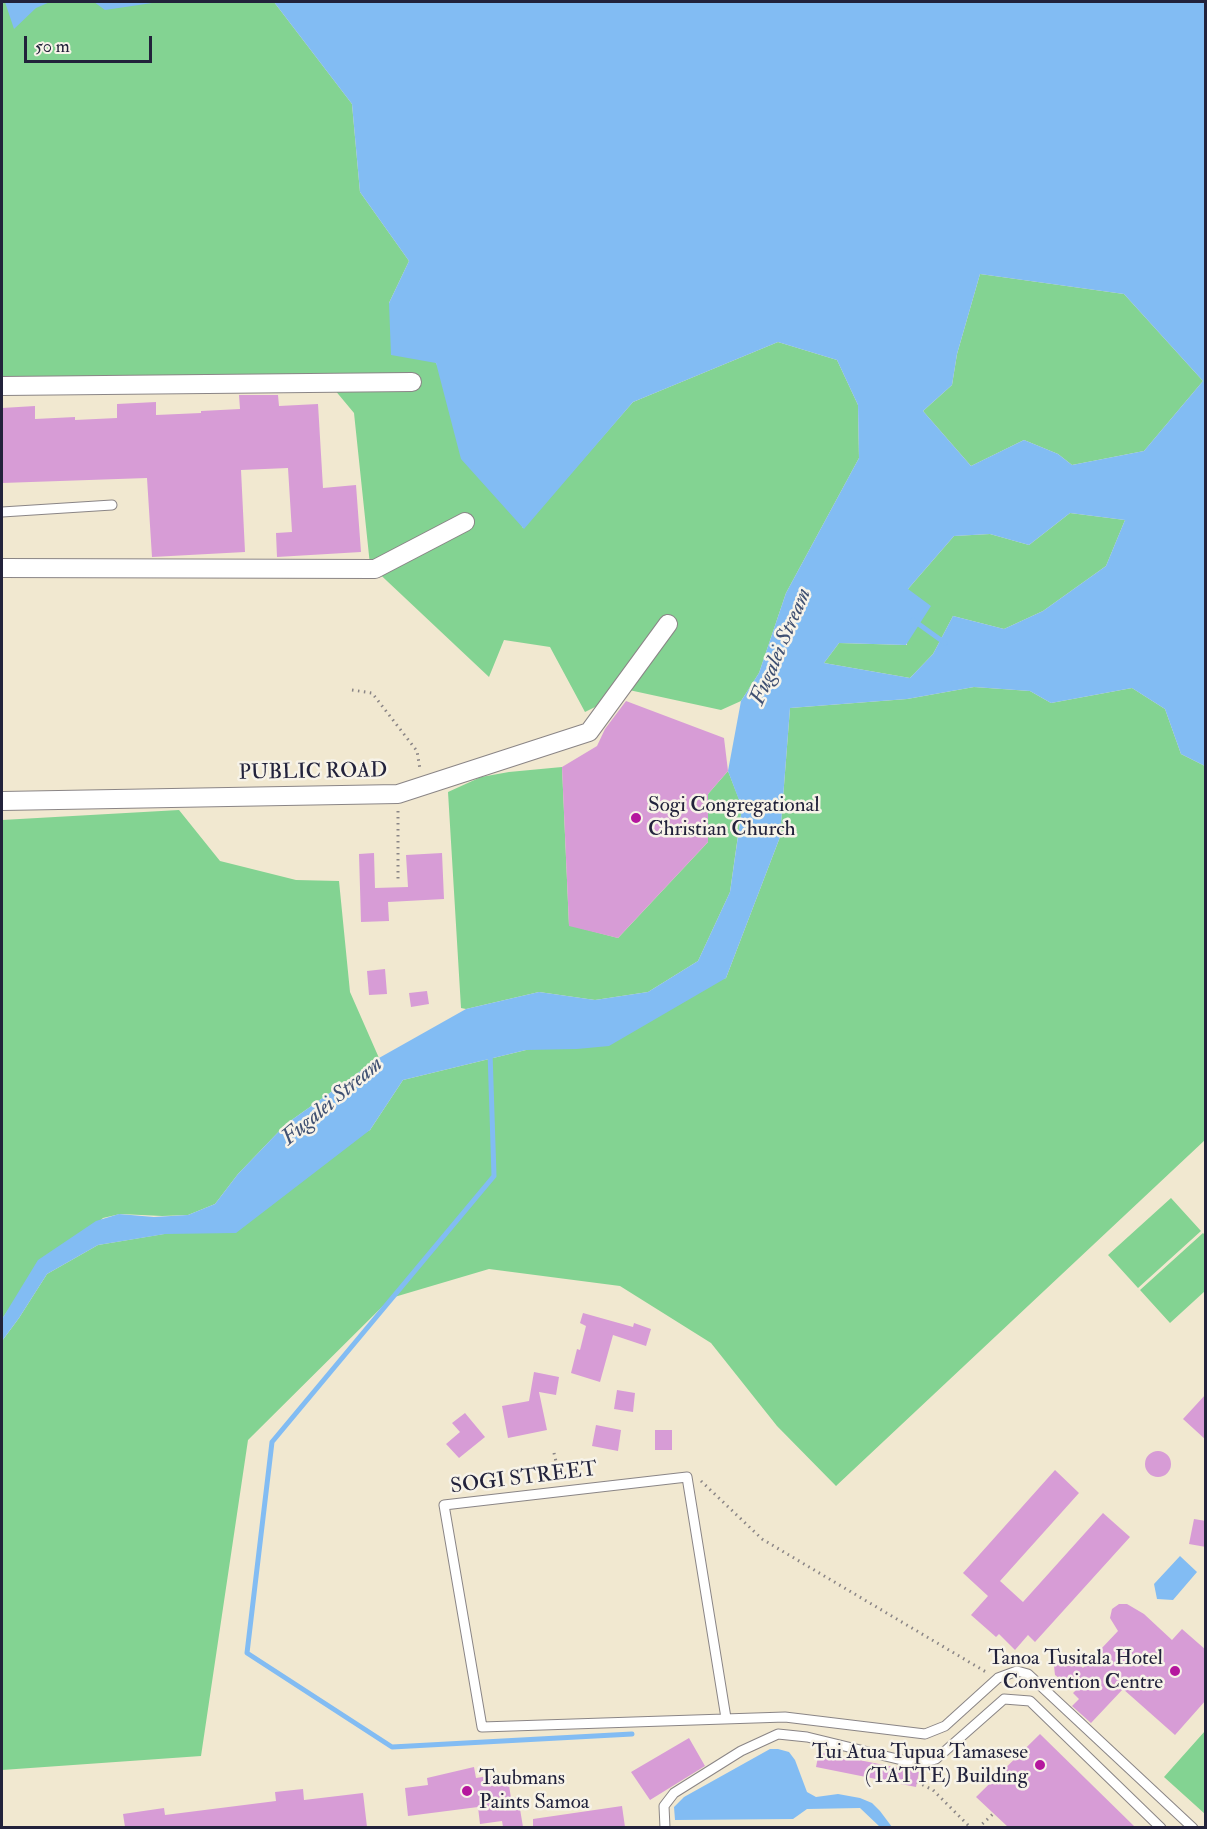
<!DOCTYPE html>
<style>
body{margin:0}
#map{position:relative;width:1207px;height:1829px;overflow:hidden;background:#f1e8d0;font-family:"IM FELL Double Pica",serif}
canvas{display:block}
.frame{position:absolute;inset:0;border:3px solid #22223b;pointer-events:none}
.scale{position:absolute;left:24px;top:36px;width:128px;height:27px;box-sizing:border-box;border:3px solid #22223b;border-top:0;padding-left:8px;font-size:18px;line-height:21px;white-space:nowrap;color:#22223b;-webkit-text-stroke:4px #f7f3e8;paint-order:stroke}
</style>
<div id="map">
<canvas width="1207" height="1829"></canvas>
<div class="frame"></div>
<div class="scale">50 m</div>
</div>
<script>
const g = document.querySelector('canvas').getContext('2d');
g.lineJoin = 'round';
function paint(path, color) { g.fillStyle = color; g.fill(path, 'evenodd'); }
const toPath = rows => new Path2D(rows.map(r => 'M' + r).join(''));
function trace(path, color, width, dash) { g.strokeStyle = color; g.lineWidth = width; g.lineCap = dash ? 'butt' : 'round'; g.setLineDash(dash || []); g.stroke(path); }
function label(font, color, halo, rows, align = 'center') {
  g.font = font + ' "IM FELL Double Pica",serif'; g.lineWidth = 5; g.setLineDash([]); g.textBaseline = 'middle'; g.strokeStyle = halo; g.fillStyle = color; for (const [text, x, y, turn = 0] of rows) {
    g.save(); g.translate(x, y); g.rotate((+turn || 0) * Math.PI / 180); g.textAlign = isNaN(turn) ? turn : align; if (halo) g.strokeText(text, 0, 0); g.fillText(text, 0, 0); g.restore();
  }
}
const green = toPath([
 [2,2,274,2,352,104,360,192,409,261,389,303,436,363,523,528,633,402,778,342,837,360,858,405,859,458,786,593,759,673,741,701,721,710,629,690,585,712,550,647,504,640,489,677,370,565,354,413,334,389,2,390],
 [980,274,1124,294,1203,381,1144,451,1072,465,1058,454,1024,440,971,466,923,411,952,385,957,354],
 [1070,513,1125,520,1106,566,1043,611,1004,629,953,616,933,654,910,678,824,663,839,643,907,645,908,589,954,536,990,534,1029,545],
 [974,687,1030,691,1051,703,1132,688,1165,709,1181,754,1205,766,1205,1140,836,1486,777,1426,711,1343,620,1286,489,1269,391,1298,248,1440,201,1756,2,1770,2,1341,19,1318,47,1274,98,1245,164,1234,370,1130,403,1080,526,1050,726,978,780,837,790,708,907,699],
 [562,767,569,925,618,938,708,842,708,794,728,771,742,807,730,892,698,961,648,992,595,1000,539,992,466,1009,461,1008,448,792,481,777,509,772],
 [179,810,220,861,296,880,339,881,350,992,379,1058,286,1124,238,1174,215,1204,188,1215,162,1216,120,1214,103,1218,13,1303,2,1319,2,820],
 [1171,1198,1201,1231,1138,1288,1108,1255],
 [1203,1233,1206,1236,1205,1291,1170,1323,1140,1290],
 [1205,1731,1205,1814,1164,1777]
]);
const water = toPath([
 [5,2,50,2,36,8,14,29],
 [94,2,159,2,105,10],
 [274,2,1205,2,1205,766,1181,754,1165,709,1132,688,1051,703,1030,691,974,687,907,699,790,708,780,837,726,978,609,1046,577,1049,526,1050,403,1080,370,1130,236,1233,165,1234,98,1245,47,1274,19,1318,2,1341,2,1319,38,1260,96,1221,119,1214,154,1217,188,1215,215,1204,238,1174,286,1124,379,1058,466,1009,539,992,595,1000,648,992,698,961,730,892,742,808,728,771,741,701,759,673,786,593,859,458,858,405,837,360,778,342,633,402,524,529,461,459,436,363,391,355,389,303,409,261,360,192,352,104],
 [980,274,1124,294,1203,381,1144,451,1072,465,1058,454,1024,440,971,466,923,411,952,385,957,354],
 [1070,513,1125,520,1106,566,1043,611,1004,629,953,616,933,654,910,678,824,663,839,643,906,645,931,606,908,589,954,536,990,534,1029,545],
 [1180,1556,1197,1572,1173,1600,1157,1599,1154,1584],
 [770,1749,778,1749,789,1752,795,1760,807,1792,816,1797,838,1794,860,1798,872,1803,880,1811,892,1827,880,1827,860,1808,807,1809,793,1819,675,1820,674,1807,684,1797]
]);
const stream = toPath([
 [913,620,945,643],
 [490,1052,494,1176,272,1442,247,1653,392,1747,632,1734]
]);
const building = toPath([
 [239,395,278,395,279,406,318,404,323,488,356,485,361,552,277,557,276,533,292,532,288,468,241,470,245,552,152,557,147,478,2,483,2,408,35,406,35,419,75,417,75,420,117,418,117,404,156,402,156,415,201,413,201,411,240,409],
 [626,701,724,738,728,771,708,794,708,842,618,938,569,926,562,767,597,746,605,729],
 [374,853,375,888,408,887,406,855,442,853,444,899,388,902,389,921,361,922,359,854],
 [385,969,387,994,369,995,367,971],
 [427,991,429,1004,411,1007,409,993],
 [583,1313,633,1327,634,1323,651,1329,646,1346,613,1335,600,1382,571,1373,577,1349,580,1350,586,1326,580,1323],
 [534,1372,559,1377,556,1395,539,1392,547,1430,508,1438,502,1406,529,1401],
 [617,1390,635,1393,633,1412,614,1409],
 [1206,1394,1206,1440,1183,1419],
 [465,1413,485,1437,459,1458,446,1444,460,1432,452,1423],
 [596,1425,621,1430,618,1451,592,1446],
 [655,1430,672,1430,672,1450,655,1450],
 '1145 1464a13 13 0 1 1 26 0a13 13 0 1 1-26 0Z',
 [1055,1470,1079,1493,1000,1581,1023,1602,1103,1513,1130,1537,1035,1642,1028,1635,1015,1650,999,1634,996,1637,971,1615,988,1596,963,1573],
 [1194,1519,1206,1521,1206,1547,1189,1544],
 [1119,1604,1127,1604,1144,1614,1172,1640,1182,1629,1206,1650,1206,1700,1175,1735,1123,1689,1091,1723,1072,1706,1079,1699,1073,1693,1076,1690,1055,1675,1054,1666,1059,1659,1071,1657,1083,1668,1118,1631,1110,1618,1112,1609],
 [1040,1734,1135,1827,1008,1827,976,1797],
 [689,1738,705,1766,650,1800,631,1772],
 [819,1752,919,1772,916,1787,816,1767],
 [474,1767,476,1778,507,1773,511,1798,518,1797,523,1827,503,1827,502,1821,480,1824,478,1807,408,1816,405,1788,428,1785,427,1778],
 [303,1789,304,1800,363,1793,367,1827,125,1827,123,1814,164,1808,165,1815,276,1801,275,1792],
 [622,1806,625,1827,533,1827,533,1819]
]);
const path = toPath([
 [352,690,372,693,417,751,420,769],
 [398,811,398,881],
 [554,1453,560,1479],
 [701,1481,762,1539,986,1672],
 [917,1782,933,1790,971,1828],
 [978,1828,993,1814]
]);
const lane = toPath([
 [2,512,112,505],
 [726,1718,687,1477,444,1505,482,1727,785,1717,925,1734,945,1726,998,1678,1017,1671,1028,1674,1193,1828],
 [665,1828,664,1806,674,1793,741,1751,778,1734,807,1737,918,1764,936,1759,1004,1699,1030,1701,1161,1828]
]);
const street = toPath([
 [2,386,412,382],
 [2,568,375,569,465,522],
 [2,801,398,794,589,732,668,624]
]);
const markers = [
 [636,818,6,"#b5179e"],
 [1175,1671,6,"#b5179e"],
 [1040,1765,6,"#b5179e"],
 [467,1791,6,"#b5179e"]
];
const streetNames = [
 ["PUBLIC ROAD",313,773,-1],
 ["SOGI STREET",524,1479,-7]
];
const poiNames = [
 ["Sogi Congregational",648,806],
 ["Christian Church",648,830],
 ["Tanoa Tusitala Hotel",1163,1659,"right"],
 ["Convention Centre",1163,1683,"right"],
 ["Tui Atua Tupua Tamasese",1028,1753,"right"],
 ["(TATTE) Building",1028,1777,"right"],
 ["Taubmans",479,1779],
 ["Paints Samoa",479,1803]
];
const waterNames = [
 ["Fugalei Stream",782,647,-67],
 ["Fugalei Stream",333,1102,-40]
];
paint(green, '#83d392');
paint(water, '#82bcf3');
trace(stream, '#82bcf3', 5);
paint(building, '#d79cd6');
trace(lane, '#8a8586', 11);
trace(street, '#8a8586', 20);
trace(path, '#8a8586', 3, [1.5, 4.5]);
trace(lane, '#fff', 9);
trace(street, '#fff', 18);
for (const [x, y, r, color] of markers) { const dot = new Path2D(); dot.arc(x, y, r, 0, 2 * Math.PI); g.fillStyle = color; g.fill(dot); trace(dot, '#f7f3e8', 2); }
label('21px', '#22223b', '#f7f3e8', streetNames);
label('21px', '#22223b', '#f7f3e8', poiNames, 'left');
label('italic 22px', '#3f5072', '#f7f3e8', waterNames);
</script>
